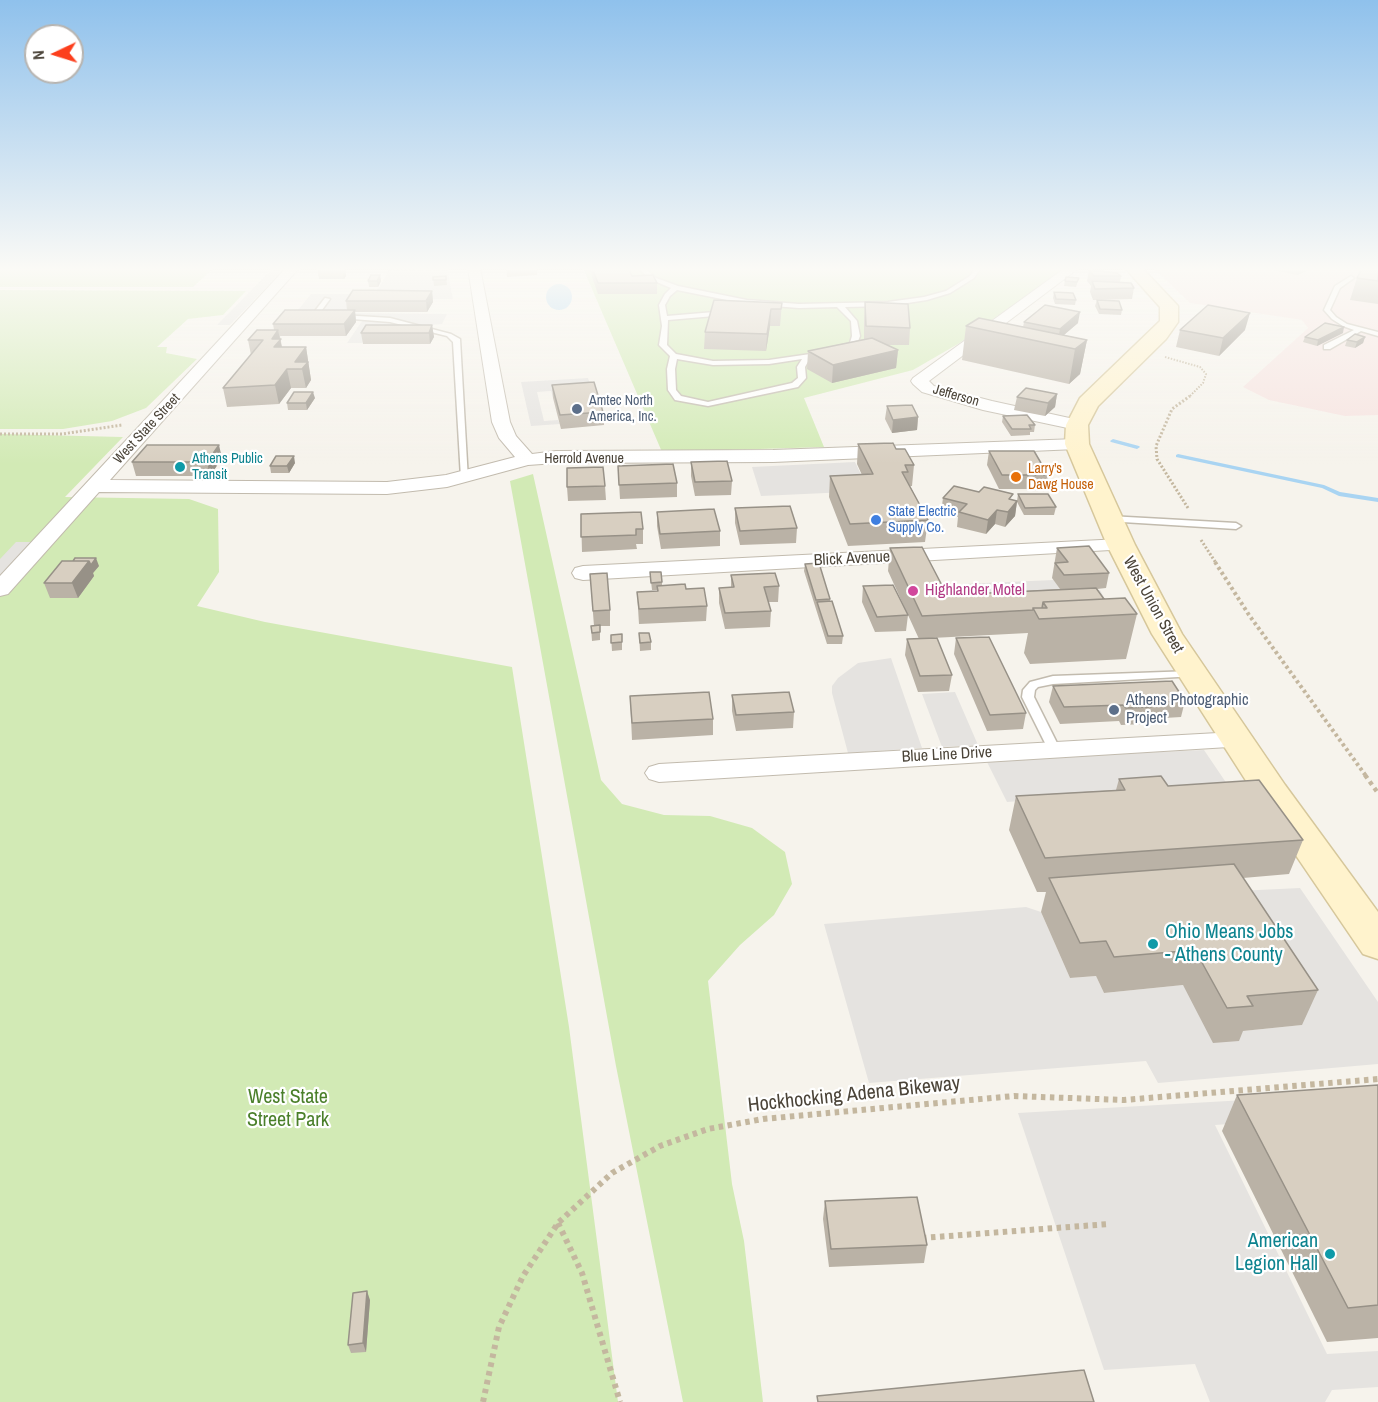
<!DOCTYPE html>
<style>
body{margin:0}
#map{position:relative;width:1378px;height:1402px;overflow:hidden;background:#f6f3ec;font-family:"Archivo Narrow",sans-serif}
canvas{display:block}
.north{position:absolute;left:24px;top:24px;width:60px;height:60px;box-sizing:border-box;background:#fff;border:2px solid #b7b4b0;border-radius:50%;rotate:266deg;font-size:16px;font-weight:700;line-height:24px;text-align:center;color:#4b4439}
.north::after{content:'';display:block;margin:auto;width:21px;height:27px;background:#fc3f1d;clip-path:polygon(50% 0,100% 100%,50% 72%,0 100%)}
</style>
<div id="map">
<canvas width="1378" height="1402"></canvas>
<div class="north">N</div>
</div>
<script>
const g = document.querySelector('canvas').getContext('2d');
g.lineJoin = 'round';
function paint(path, color) { g.fillStyle = color; g.fill(path, 'evenodd'); }
const toPath = rows => new Path2D(rows.map(r => 'M' + r).join(''));
function trace(path, color, width, dash) { g.strokeStyle = color; g.lineWidth = width; g.lineCap = dash ? 'butt' : 'round'; g.setLineDash(dash || []); g.stroke(path); }
function label(font, color, halo, rows, align = 'center') {
  g.font = font + ' "Archivo Narrow",sans-serif'; g.lineWidth = 4.5; g.setLineDash([]); g.textBaseline = 'middle'; g.strokeStyle = halo; g.fillStyle = color; for (const [text, x, y, turn = 0] of rows) {
    g.save(); g.translate(x, y); g.rotate((+turn || 0) * Math.PI / 180); g.textAlign = isNaN(turn) ? turn : align; if (halo) g.strokeText(text, 0, 0); g.fillText(text, 0, 0); g.restore();
  }
}
const medical = toPath([
 [1153,268,1378,268,1378,415,1345,416,1269,400,1243,387,1308,328,1302,320,1190,303]
]);
const green = toPath([
 [0,268,214,268,193,287,0,287],
 [583,268,1065,268,958,344,913,370,804,398,824,447,662,452],
 [0,290,246,291,223,315,188,319,157,347,167,347,166,353,197,359,146,408,112,421,63,429,0,429],
 [0,434,123,437,65,497,189,499,218,509,219,572,197,606,265,622,512,667,569,1027,618,1402,0,1402],
 [533,474,601,780,622,804,664,815,710,816,752,828,785,852,792,884,774,915,740,945,708,981,732,1184,744,1241,763,1402,683,1402,616,1066,510,481]
]);
const parking = toPath([
 [273,268,285,268,230,325,217,325],
 [447,269,453,299,353,300,344,313,447,314,442,324,431,325,426,336,367,336,362,343,347,343,362,321,289,321,311,294,375,294,389,270],
 [588,378,594,395,553,398,551,391,537,392,544,421,558,420,560,424,531,426,521,382],
 [855,462,869,491,761,496,752,467],
 [16,542,33,542,0,578,0,559],
 [1054,580,1061,590,1100,590,1111,610,955,618,940,585],
 [891,658,922,748,848,753,832,693,832,686,838,678,858,663],
 [955,692,978,745,942,747,922,694],
 [1204,750,1246,812,1033,800,1007,802,986,760],
 [1300,888,1378,1002,1378,1064,1158,1083,1146,1061,869,1083,824,924,1026,907,1041,912,1070,978,1096,976,1104,993,1183,985,1233,1032,1302,1025,1217,892],
 [1298,1097,1300,1119,1215,1125,1327,1354,1378,1351,1378,1387,1332,1390,1325,1402,1210,1402,1195,1364,1104,1370,1018,1113]
]);
const water = toPath([
 '546 297a13 13 0 1 1 26 0a13 13 0 1 1-26 0Z'
]);
const stream = toPath([
 [1113,439,1139,446,1140,447,1137,449,1111,442,1110,441,1113,439],
 [1178,454,1324,485,1340,492,1378,498,1378,502,1339,496,1322,488,1176,457,1176,455,1178,454]
]);
const pathFar4 = toPath([
 [1165,357,1200,367,1206,374,1203,383,1189,397]
]);
const pathFar3 = toPath([
 [0,434,62,434,122,425],
 [1188,508,1157,459,1156,446,1172,409,1190,396],
 [1201,540,1216,563]
]);
const pathFar2 = toPath([
 [1215,562,1249,615,1366,776]
]);
const pathFar1 = toPath([
 [1365,775,1378,793]
]);
const path = toPath([
 [558,1223,582,1273,620,1402],
 [922,1238,1109,1224],
 [483,1402,499,1327,523,1276,558,1223,612,1173,660,1146,708,1129,763,1119,1014,1096,1124,1100,1378,1079]
]);
const service = toPath([
 [638,268,644,268,656,278,678,286,747,300,799,304,888,302,924,297,946,291,970,276,975,268,981,268,974,278,950,293,927,300,888,306,845,307,857,321,860,336,855,349,843,351,839,349,849,346,852,336,851,321,837,307,799,308,747,304,677,290,670,296,665,305,667,316,726,311,729,313,726,315,668,320,667,345,676,354,713,361,769,360,824,352,828,354,810,358,805,367,806,378,798,387,708,406,675,400,668,390,667,369,670,356,659,345,662,326,659,305,665,294,671,288,652,280,638,268],
 [677,359,713,365,769,364,802,359,797,367,798,378,792,383,708,402,681,396,676,390,675,369,677,359],
 [1351,276,1354,278,1340,288,1330,310,1336,317,1347,324,1378,332,1378,336,1361,331,1330,349,1324,349,1324,345,1354,330,1343,326,1332,319,1324,310,1335,286,1351,276],
 [325,298,330,299,319,314,324,316,321,318,312,317,311,316,325,298],
 [342,315,390,318,451,334,460,339,468,480,465,481,461,478,453,342,447,336,390,322,340,318,340,316,342,315],
 [1109,516,1236,523,1241,526,1236,529,1106,521,1106,517,1109,516],
 [1192,671,1196,672,1198,674,1196,676,1053,684,1038,687,1035,690,1034,697,1060,749,1054,753,1048,749,1022,697,1023,690,1030,682,1053,676,1192,671]
]);
const minor = toPath([
 [286,268,299,268,110,480,387,482,446,475,515,457,499,438,492,422,468,268,480,268,510,422,516,436,532,454,556,451,773,450,1077,439,1086,444,1077,449,773,462,556,463,528,465,447,487,387,494,99,492,8,594,0,596,0,576,286,268],
 [1065,268,1079,268,929,381,934,386,992,401,1083,421,1086,425,1083,429,1077,430,983,410,922,392,913,384,911,381,913,378,1065,268],
 [1121,539,1128,541,1131,545,1128,549,583,580,575,578,572,573,575,568,583,566,1121,539],
 [1236,732,1245,734,1249,740,1245,746,659,782,649,779,645,773,649,767,659,764,1236,732]
]);
const secondary = toPath([
 [1125,268,1142,268,1178,306,1178,322,1166,339,1098,406,1088,425,1089,444,1135,545,1182,634,1285,785,1378,912,1378,959,1363,954,1259,801,1152,634,1107,545,1065,444,1066,425,1080,398,1160,321,1160,307,1125,268]
]);
const wall = toPath([
 [317,268,345,268,346,276,344,279,319,279,317,269],
 [506,268,537,270,537,275,507,277],
 [587,268,630,268,630,270,629,270,632,276,657,283,657,294,598,294,592,277,591,272,589,272],
 [1263,268,1313,268,1297,275],
 [1378,269,1378,304,1350,300,1357,278],
 [1089,270,1121,276,1120,283,1134,288,1132,299,1093,300,1090,292,1091,286,1087,281],
 [380,275,381,281,378,287,369,287,368,281],
 [446,276,447,285,434,286,433,277],
 [1079,278,1076,287,1064,286,1065,281],
 [432,291,433,302,427,312,355,312,356,322,346,336,280,336,282,347,306,347,311,380,306,388,291,388,279,404,227,407,223,388,251,355,248,340,274,330,273,324,347,310,346,301],
 [1054,292,1076,300,1075,305,1055,304,1053,298],
 [1097,300,1122,310,1121,315,1099,314,1095,306],
 [865,302,910,328,909,345,887,345,898,350,896,368,832,383,807,369,808,351,864,339,864,319],
 [782,303,780,326,770,326,766,351,704,349,705,332],
 [1024,322,1078,323,1064,335,1087,340,1080,374,1069,384,962,360,966,326,1023,327],
 [432,325,434,337,430,344,363,344,361,333],
 [1180,330,1245,330,1219,356,1176,347],
 [1343,333,1317,346,1303,342,1305,337],
 [1365,337,1363,343,1355,348,1345,346,1347,340],
 [552,385,603,412,604,425,561,429,553,398],
 [1057,394,1055,407,1045,416,1014,410,1017,397],
 [315,398,307,410,288,410,287,403],
 [887,406,918,417,917,430,892,433,885,419],
 [1003,416,1035,425,1034,432,1030,432,1030,435,1011,436,1002,422],
 [858,444,896,449,914,465,912,486,910,486,928,520,925,542,848,546,829,497,830,476,862,475,857,464],
 [989,451,1048,475,1046,489,999,489,987,465],
 [222,458,210,476,136,476,132,462],
 [691,462,732,481,731,495,695,496,691,476],
 [295,463,289,473,271,473,270,466],
 [618,466,677,483,677,497,620,499],
 [605,486,606,500,568,501,567,487],
 [979,492,1017,501,1018,494,1056,507,1054,515,1024,515,1017,502,1015,516,1005,527,995,524,986,534,957,527,958,517,941,512,943,498],
 [735,508,797,528,796,543,740,545,735,523],
 [657,512,720,531,720,546,661,549,657,526],
 [581,514,643,529,643,544,636,544,637,549,582,552],
 [890,548,947,595,1060,589,1052,578,1057,548,1109,573,1106,588,1097,589,1104,599,1137,614,1126,659,1030,664,1024,653,1028,633,932,638,952,675,949,691,918,692,905,655,907,639,919,639,908,615,906,631,875,632,862,602,863,586,907,613,888,571],
 [805,564,830,599,830,601,843,636,842,644,827,644,804,571],
 [99,566,93,573,94,576,78,598,50,598,44,583],
 [650,572,662,582,662,585,686,589,707,606,706,621,639,624,637,592,657,591,657,590,652,590],
 [590,574,610,610,610,626,600,626,600,640,592,641,591,626,594,626],
 [731,575,779,586,778,602,768,602,771,611,770,627,725,629,719,603,719,588,731,587],
 [639,633,651,642,651,650,640,651],
 [622,634,622,650,612,651,611,635],
 [956,638,1026,713,1023,729,987,731,954,654],
 [1053,686,1185,701,1181,717,1148,719,1146,724,1121,725,1119,721,1060,724,1049,702],
 [732,695,794,712,793,728,736,731,732,711],
 [630,696,713,719,713,735,632,740],
 [1119,779,1168,786,1303,840,1289,874,1243,878,1318,990,1302,1025,1243,1031,1239,1041,1213,1043,1183,985,1104,993,1096,976,1070,978,1041,912,1046,892,1037,892,1009,830,1016,796,1116,790],
 [1378,1085,1378,1338,1327,1342,1222,1131,1237,1095],
 [825,1201,927,1245,924,1263,829,1267,823,1219],
 [370,1300,366,1352,351,1353,348,1345]
]);
const shadedWall = toPath([
 [343,268,345,268,346,276,344,279,342,269],
 [1299,268,1313,268,1297,275],
 [380,275,381,281,378,287,377,281],
 [432,291,433,302,427,312,426,301],
 [771,309,770,326,766,351,767,334],
 [355,310,356,322,346,336,344,324],
 [1080,312,1078,323,1058,340,1060,329],
 [1250,313,1245,330,1219,356,1223,338],
 [432,325,434,337,430,344,429,333],
 [1344,327,1343,333,1317,346,1318,340],
 [278,330,284,357,278,365,272,339],
 [1365,337,1363,343,1355,348,1357,342],
 [1087,340,1080,374,1069,384,1075,349],
 [306,347,311,380,306,388,302,369,295,362],
 [898,350,896,368,832,383,833,365],
 [287,369,291,388,279,404,275,385],
 [313,392,315,398,307,410,306,403],
 [1057,394,1055,407,1045,416,1048,403],
 [918,417,917,430,892,433,893,420],
 [219,445,222,458,210,476,207,462],
 [294,456,295,463,289,473,287,466],
 [1017,501,1015,516,1005,527,1008,512],
 [997,510,995,524,986,534,988,520],
 [96,558,99,566,93,573,94,576,78,598,72,583,89,561],
 [367,1291,370,1300,366,1352,363,1343]
]);
const building = toPath([
 [317,268,343,268,342,269,317,269,317,268],
 [506,268,536,268,537,270,507,271,506,268],
 [592,268,628,268,632,276,653,275,657,283,598,283,592,268],
 [1362,268,1378,269,1378,281,1357,278,1362,268],
 [1089,270,1117,273,1121,276,1094,276,1089,270],
 [371,275,380,275,377,281,368,281,371,275],
 [446,276,446,280,433,280,433,277,446,276],
 [1066,277,1079,278,1077,282,1065,281,1066,277],
 [1092,281,1131,283,1134,288,1095,289,1092,281],
 [353,290,432,291,426,301,346,301,353,290],
 [1054,292,1073,293,1076,300,1056,299,1054,292],
 [714,300,782,303,781,309,771,309,767,334,705,332,714,300],
 [1097,300,1119,301,1122,310,1100,309,1097,300],
 [865,302,908,304,910,328,866,326,865,302],
 [1045,305,1080,312,1060,329,1024,322,1045,305],
 [1208,305,1250,313,1223,338,1180,330,1208,305],
 [285,310,355,310,344,324,273,324,285,310],
 [979,318,1087,340,1075,349,966,326,979,318],
 [1325,323,1344,327,1318,340,1305,337,1325,323],
 [366,325,432,325,429,333,361,333,366,325],
 [257,330,278,330,272,339,281,339,274,347,306,347,295,362,308,362,302,369,287,369,275,385,223,388,263,340,248,340,257,330],
 [1355,334,1365,337,1357,342,1347,340,1355,334],
 [872,338,898,350,833,365,808,351,872,338],
 [594,382,603,412,560,415,552,385,594,382],
 [1026,388,1057,394,1048,403,1017,397,1026,388],
 [294,392,313,392,306,403,287,403,294,392],
 [912,405,918,417,893,420,887,406,912,405],
 [1027,415,1035,425,1029,425,1031,429,1012,429,1003,416,1027,415],
 [893,443,896,449,905,449,914,465,905,465,908,472,902,472,928,520,850,524,830,476,873,474,858,444,893,443],
 [147,445,219,445,207,462,132,462,147,445],
 [989,451,1034,451,1048,475,1002,475,989,451],
 [276,456,294,456,287,466,270,466,276,456],
 [727,461,732,481,695,482,691,462,727,461],
 [673,464,677,483,619,485,618,466,673,464],
 [603,467,605,486,567,487,567,468,603,467],
 [954,486,979,492,984,487,1013,494,1009,499,1017,501,1008,512,997,510,988,520,959,512,967,504,943,498,954,486],
 [1018,494,1048,494,1056,507,1025,508,1018,494],
 [790,506,797,528,740,531,735,508,790,506],
 [714,509,720,531,660,534,657,512,714,509],
 [641,512,643,529,636,529,636,535,581,537,581,514,641,512],
 [1089,546,1109,573,1064,575,1055,563,1068,562,1057,548,1089,546],
 [922,547,947,595,1096,588,1104,599,1043,602,1042,608,1033,608,1033,610,922,616,890,548,922,547],
 [75,558,96,558,91,565,89,561,73,561,75,558],
 [62,561,89,561,72,583,44,583,62,561],
 [819,563,830,599,816,600,805,564,819,563],
 [650,572,661,572,662,582,651,583,650,572],
 [607,573,610,610,593,611,590,574,607,573],
 [775,573,779,586,764,587,771,611,725,613,719,588,734,587,731,575,775,573],
 [685,584,686,589,704,588,707,606,639,609,637,592,658,591,657,586,685,584],
 [893,585,908,615,877,617,863,586,893,585],
 [1125,598,1137,614,1039,619,1033,608,1047,608,1043,602,1125,598],
 [832,601,843,636,828,636,817,602,832,601],
 [600,625,600,632,592,633,591,626,600,625],
 [639,633,649,633,651,642,640,643,639,633],
 [622,634,622,642,611,643,611,635,622,634],
 [989,637,1026,713,990,715,956,638,989,637],
 [937,638,952,675,920,676,907,639,937,638],
 [1172,681,1185,701,1148,703,1151,707,1126,708,1123,705,1064,707,1053,686,1172,681],
 [709,692,713,719,632,723,630,696,709,692],
 [789,692,794,712,736,715,732,695,789,692],
 [1161,776,1168,786,1259,780,1303,840,1045,858,1016,796,1125,790,1119,779,1161,776],
 [1234,864,1318,990,1247,996,1253,1006,1227,1008,1195,950,1114,957,1106,941,1080,943,1049,878,1234,864],
 [1378,1085,1378,1305,1348,1308,1237,1095,1378,1085],
 [917,1197,927,1245,831,1249,825,1201,917,1197],
 [367,1291,363,1343,348,1345,353,1293,367,1291],
 [1084,1370,1094,1402,818,1402,817,1396,1084,1370]
]);
const markers = [
 [577,409,6,"#5c6f8a"],
 [180,467,6,"#0f9aa8"],
 [1016,477,6,"#e8710a"],
 [876,520,6,"#3f7fe0"],
 [913,591,6,"#d1479c"],
 [1114,710,6,"#5c6f8a"],
 [1153,944,6,"#0f9aa8"],
 [1330,1254,6,"#0f9aa8"]
];
const farStreetnames = [
 ["Jefferson",956,396,16],
 ["West State Street",147,429,-47],
 ["Herrold Avenue",584,459]
];
const farServicenames = [
 ["Amtec North",589,401],
 ["America, Inc.",589,417]
];
const farCulturenames = [
 ["Athens Public",192,459],
 ["Transit",192,475]
];
const farFoodnames = [
 ["Larry's",1028,469],
 ["Dawg House",1028,485]
];
const farShopnames = [
 ["State Electric",888,512],
 ["Supply Co.",888,528]
];
const streetNames = [
 ["Blick Avenue",852,559,-3],
 ["West Union Street",1153,605,61],
 ["Blue Line Drive",947,755,-3]
];
const hotelNames = [
 ["Highlander Motel",925,591]
];
const serviceNames = [
 ["Athens Photographic",1126,701],
 ["Project",1126,719]
];
const nearCulturenames = [
 ["Ohio Means Jobs",1165,933],
 ["- Athens County",1165,956],
 ["American",1318,1242,"right"],
 ["Legion Hall",1318,1265,"right"]
];
const nearStreetnames = [
 ["Hockhocking Adena Bikeway",854,1095,-6]
];
const nearParknames = [
 ["West State",288,1098],
 ["Street Park",288,1121]
];
paint(medical, '#f6e3e0');
paint(green, '#d2eab5');
paint(parking, '#e5e3e0');
paint(water, '#a9d4f2');
paint(stream, '#a9d4f2');
trace(service, '#c2bbae', 3);
trace(minor, '#c2bbae', 2);
trace(secondary, '#d6c79b', 3);
trace(pathFar4, '#c4b79f', 2, [1.5, 1.5]);
trace(pathFar3, '#c4b79f', 3, [2, 2]);
trace(pathFar2, '#c4b79f', 4, [3, 3]);
trace(pathFar1, '#c4b79f', 4.5, [4, 4]);
trace(path, '#c4b79f', 6, [4.5, 4.5]);
paint(service, '#fff');
paint(minor, '#fff');
paint(secondary, '#fff3cd');
paint(wall, '#bab2a6');
paint(shadedWall, '#979187');
paint(building, '#d8cfc1');
trace(building, '#979187', 1.5);
const sky = g.createLinearGradient(0, 0, 0, 464);
sky.addColorStop(0, '#8fc1ec');
sky.addColorStop(0.58, '#fbfaf6');
sky.addColorStop(1, '#fbfaf600');
g.fillStyle = sky;
g.fillRect(0, 0, 1378, 464);
for (const [x, y, r, color] of markers) { const dot = new Path2D(); dot.arc(x, y, r, 0, 2 * Math.PI); g.fillStyle = color; g.fill(dot); trace(dot, '#fff', 2); }
label('14px', '#4b4439', '#fff', farStreetnames);
label('14px', '#4e5e75', '#fff', farServicenames, 'left');
label('14px', '#0d838f', '#fff', farCulturenames, 'left');
label('14px', '#c56008', '#fff', farFoodnames, 'left');
label('14px', '#366cbe', '#fff', farShopnames, 'left');
label('16px', '#4b4439', '#fff', streetNames);
label('16px', '#b23c85', '#fff', hotelNames, 'left');
label('16px', '#4e5e75', '#fff', serviceNames, 'left');
label('20px', '#0d838f', '#fff', nearCulturenames, 'left');
label('20px', '#4b4439', '#fff', nearStreetnames);
label('20px', '#4a7f2a', '#fff', nearParknames);
</script>
